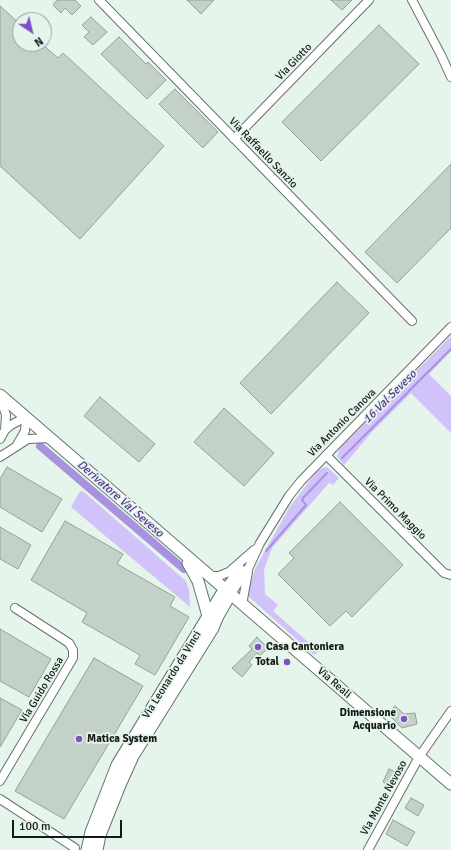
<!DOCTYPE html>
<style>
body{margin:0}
#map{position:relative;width:451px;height:850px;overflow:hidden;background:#e6f5ec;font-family:Signika,sans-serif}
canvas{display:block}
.north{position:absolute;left:12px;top:12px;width:40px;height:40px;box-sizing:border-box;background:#e6f5ec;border:1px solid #929d96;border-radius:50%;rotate:145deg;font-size:11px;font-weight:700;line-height:16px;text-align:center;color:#141916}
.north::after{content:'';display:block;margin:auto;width:14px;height:18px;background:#7e51ca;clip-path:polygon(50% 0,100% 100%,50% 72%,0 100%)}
.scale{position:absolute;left:12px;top:820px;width:110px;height:18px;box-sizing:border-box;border:2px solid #141916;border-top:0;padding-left:5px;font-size:12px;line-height:14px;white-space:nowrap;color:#141916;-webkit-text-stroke:3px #e6f5ec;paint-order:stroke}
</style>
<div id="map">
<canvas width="451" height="850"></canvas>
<div class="north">N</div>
<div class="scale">100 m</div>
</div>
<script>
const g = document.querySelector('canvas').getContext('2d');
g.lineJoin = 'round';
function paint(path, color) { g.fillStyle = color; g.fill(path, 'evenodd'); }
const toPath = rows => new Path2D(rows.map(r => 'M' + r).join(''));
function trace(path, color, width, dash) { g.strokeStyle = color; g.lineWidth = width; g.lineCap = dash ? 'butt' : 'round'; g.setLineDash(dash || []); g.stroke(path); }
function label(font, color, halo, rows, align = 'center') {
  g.font = font + ' Signika,sans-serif'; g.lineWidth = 3.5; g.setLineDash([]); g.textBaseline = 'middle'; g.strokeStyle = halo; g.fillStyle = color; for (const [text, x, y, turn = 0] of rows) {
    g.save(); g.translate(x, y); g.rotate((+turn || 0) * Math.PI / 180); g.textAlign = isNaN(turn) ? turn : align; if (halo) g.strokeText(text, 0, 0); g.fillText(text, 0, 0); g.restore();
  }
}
const green = toPath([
 [451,336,451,351,429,374,451,396,451,433,411,393,371,433,344,465,337,456,340,448],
 [327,467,339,478,333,485,329,483,272,548,264,570,265,594,278,605,273,611,316,649,318,652,314,655,247,595,255,569,289,508,317,471,322,468],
 [80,491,84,492,186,581,189,590,190,607,71,507]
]);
const stream = toPath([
 [342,458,451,349],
 [266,551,306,505,302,500,303,498,327,473]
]);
const canal = toPath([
 [40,446,184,569]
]);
const building = toPath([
 [57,0,75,0,81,6,72,15,65,8,61,13,53,5,57,0],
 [187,0,214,0,201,14,187,0],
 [331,0,352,0,342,10,331,0],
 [0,6,20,24,20,44,42,44,58,58,63,53,164,146,80,239,0,166,0,6],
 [91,17,107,32,93,45,84,37,89,32,82,25,91,17],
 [379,25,419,64,321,161,282,122,379,25],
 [119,37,146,64,148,62,166,80,147,99,101,54,119,37],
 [175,89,218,132,203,148,159,104,175,89],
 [451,164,451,228,397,283,365,252,451,164],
 [337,282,369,313,271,414,240,383,337,282],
 [100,397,155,444,139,462,84,416,100,397],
 [224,408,274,453,244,486,194,442,224,408],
 [7,467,62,499,42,532,0,507,0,479,7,467],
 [340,502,403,565,352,617,346,611,330,626,278,574,294,558,289,553,340,502],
 [65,521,123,554,117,564,175,597,170,606,189,617,155,675,135,664,140,655,82,622,87,613,31,580,65,521],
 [0,527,31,545,18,569,0,559,0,527],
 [0,629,51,659,29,697,0,681,0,629],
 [257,637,268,648,260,656,257,653,249,662,252,665,242,677,232,668,252,649,249,646,257,637],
 [94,658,143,686,64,819,15,791,94,658],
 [0,698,22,710,0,747,0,698],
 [395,706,404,714,415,713,417,724,402,728,388,714,395,706],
 [389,769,399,774,392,786,383,782,389,769],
 [411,798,424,805,418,816,405,808,411,798],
 [393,820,415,832,407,846,386,834,393,820]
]);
const street = toPath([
 [99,0,412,321],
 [412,0,441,55,451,77],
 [234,139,369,0],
 [0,397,6,415,5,430],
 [0,439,5,430,11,425,26,417,25,431,17,445],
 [326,455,444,573,451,575],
 [0,457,28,439,50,438],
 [208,576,219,576,229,572,254,550],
 [224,590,240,568],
 [230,595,249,567,260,543,289,496,301,481,451,327],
 [242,605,248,572],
 [0,781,73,658,73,650,69,643,15,608],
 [0,799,75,848],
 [368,850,419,757,451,711]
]);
const secondary = toPath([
 [0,395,451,784],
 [188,563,198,581,208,616],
 [87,850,91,832,117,765,224,590],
 [97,850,100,835,120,785,133,756,213,628,218,616,230,595]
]);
const markers = [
 [258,647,4,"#7e51ca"],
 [287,662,4,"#7e51ca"],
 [404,719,4,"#7e51ca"],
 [79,739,4,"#7e51ca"]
];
const streetNames = [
 ["Via Giotto",294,62,-46],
 ["Via Raffaello Sanzio",263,153,46],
 ["Via Antonio Canova",342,423,-45],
 ["Via Primo Maggio",395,509,45],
 ["Via Leonardo da Vinci",172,675,-58],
 ["Via Reali",334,683,41],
 ["Via Guido Rossa",42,690,-59],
 ["Via Monte Nevoso",384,798,-61]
];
const poiNames = [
 ["Casa Cantoniera",266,647],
 ["Total",279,662,"right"],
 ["Dimensione",396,713,"right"],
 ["Acquario",396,726,"right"],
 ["Matica System",87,739]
];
const waterNames = [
 ["16 Val Seveso",390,397,-45],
 ["Derivatore Val Seveso",120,499,41]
];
paint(green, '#d1c2fa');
trace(stream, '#a891de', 2);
trace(canal, '#a891de', 8);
paint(building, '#c3d1c8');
trace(building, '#94a299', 1);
trace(street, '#65736a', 10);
trace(secondary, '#65736a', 13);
trace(street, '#fff', 8);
trace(secondary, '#fff', 11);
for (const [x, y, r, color] of markers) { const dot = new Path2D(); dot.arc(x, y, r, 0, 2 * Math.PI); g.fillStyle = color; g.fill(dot); trace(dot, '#e6f5ec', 1.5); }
label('11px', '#141916', '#e6f5ec', streetNames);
label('bold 11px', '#141916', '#e6f5ec', poiNames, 'left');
label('italic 12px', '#593892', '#e6f5ec', waterNames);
</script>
